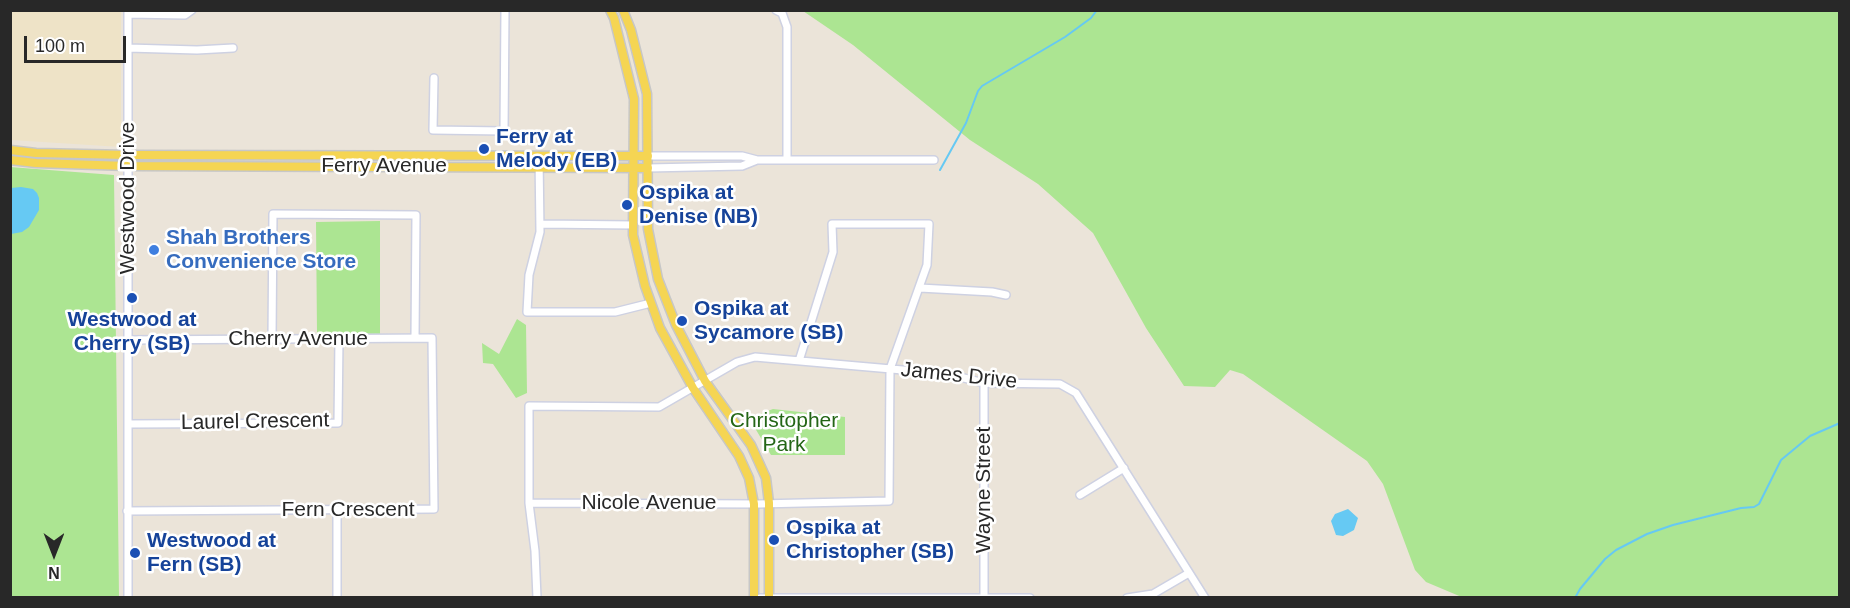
<!DOCTYPE html>
<style>
body{margin:0}
#map{position:relative;width:1850px;height:608px;overflow:hidden;background:#ebe4d9;font-family:Helvetica,sans-serif}
canvas{display:block}
.frame{position:absolute;inset:0;border:12px solid #282828;pointer-events:none}
.north{position:absolute;left:24px;top:524px;width:60px;height:60px;-webkit-text-stroke:4px #fff;paint-order:stroke;rotate:180deg;font-size:16px;font-weight:700;line-height:24px;text-align:center;color:#282828}
.north::after{content:'';display:block;margin:auto;width:21px;height:27px;background:#282828;clip-path:polygon(50% 0,100% 100%,50% 72%,0 100%)}
.scale{position:absolute;left:24px;top:36px;width:102px;height:27px;box-sizing:border-box;border:3px solid #282828;border-top:0;padding-left:8px;font-size:18px;line-height:21px;white-space:nowrap;color:#282828;-webkit-text-stroke:4px #fff;paint-order:stroke}
</style>
<div id="map">
<canvas width="1850" height="608"></canvas>
<div class="frame"></div>
<div class="north">N</div>
<div class="scale">100 m</div>
</div>
<script>
const g = document.querySelector('canvas').getContext('2d');
g.lineJoin = 'round';
function paint(path, color) { g.fillStyle = color; g.fill(path, 'evenodd'); }
const toPath = rows => new Path2D(rows.map(r => 'M' + r).join(''));
function trace(path, color, width, dash) { g.strokeStyle = color; g.lineWidth = width; g.lineCap = dash ? 'butt' : 'round'; g.setLineDash(dash || []); g.stroke(path); }
function label(font, color, halo, rows, align = 'center') {
  g.font = font + ' Helvetica,sans-serif'; g.lineWidth = 5; g.setLineDash([]); g.textBaseline = 'middle'; g.strokeStyle = halo; g.fillStyle = color; for (const [text, x, y, turn = 0] of rows) {
    g.save(); g.translate(x, y); g.rotate((+turn || 0) * Math.PI / 180); g.textAlign = isNaN(turn) ? turn : align; if (halo) g.strokeText(text, 0, 0); g.fillText(text, 0, 0); g.restore();
  }
}
const education = toPath([
 [11,10,121,11,121,147,11,140]
]);
const green = toPath([
 [803,11,1839,11,1839,597,1464,598,1426,582,1415,570,1383,484,1367,461,1243,374,1230,370,1215,387,1184,386,1146,328,1093,233,1038,184,970,140,853,45],
 [10,167,114,175,119,597,11,597],
 [380,221,380,334,317,333,316,222],
 [517,319,526,325,527,393,516,398,493,364,483,363,482,343,499,354],
 [773,409,845,417,845,455,771,455,749,418]
]);
const water = toPath([
 [21,187,33,189,37,193,39,198,39,210,29,227,22,232,11,234,11,188],
 [1348,509,1358,518,1354,530,1343,536,1336,535,1331,521,1335,514]
]);
const stream = toPath([
 [940,170,966,123,978,91,982,86,1065,37,1091,18,1097,10],
 [1575,598,1580,589,1605,559,1616,550,1647,534,1673,525,1741,508,1754,507,1759,504,1781,460,1810,436,1840,423]
]);
const minor = toPath([
 [776,10,782,13,787,27,787,158],
 [128,14,185,15,192,10],
 [128,48,197,50,233,48],
 [434,78,433,130,504,131,505,10],
 [539,156,540,232,529,275,527,312,615,312,651,303],
 [648,156,742,156,757,160,934,160],
 [648,168,742,166,757,160],
 [540,224,633,225],
 [920,288,992,292,1006,295],
 [272,339,273,214,416,215,415,338],
 [984,383,984,597],
 [128,424,338,423,339,339],
 [1080,495,1124,468],
 [529,503,759,504,889,501,890,369,927,265,929,224,832,224,833,252,799,361],
 [337,510,337,598],
 [127,511,434,509,432,338,128,340],
 [128,598,128,10],
 [537,598,535,551,529,503,529,406,659,407,737,362,755,357,948,374,984,383,1060,384,1076,393,1205,598],
 [760,598,1030,598],
 [1127,598,1153,594,1189,573]
]);
const major = toPath([
 [610,10,614,18,634,99,633,235,645,286,660,328,693,388,739,456,749,478,754,504,754,598],
 [623,10,631,30,647,94,648,229,658,279,676,325,705,381,751,445,766,478,769,503,769,598],
 [10,150,36,153,128,155,648,156],
 [10,160,36,163,128,166,648,168]
]);
const markers = [
 [484,149,6,"#1a4fb4"],
 [627,205,6,"#1a4fb4"],
 [154,250,6,"#3f7fe0"],
 [132,298,6,"#1a4fb4"],
 [682,321,6,"#1a4fb4"],
 [774,540,6,"#1a4fb4"],
 [135,553,6,"#1a4fb4"]
];
const transitNames = [
 ["Ferry at",496,137],
 ["Melody (EB)",496,161],
 ["Ospika at",639,193],
 ["Denise (NB)",639,217],
 ["Ospika at",694,309],
 ["Sycamore (SB)",694,333],
 ["Westwood at",132,320,"center"],
 ["Cherry (SB)",132,344,"center"],
 ["Ospika at",786,528],
 ["Christopher (SB)",786,552],
 ["Westwood at",147,541],
 ["Fern (SB)",147,565]
];
const streetNames = [
 ["Ferry Avenue",384,166],
 ["Westwood Drive",128,198,-90],
 ["Cherry Avenue",298,339],
 ["James Drive",959,376,6],
 ["Laurel Crescent",255,422,-1],
 ["Wayne Street",984,490,-90],
 ["Nicole Avenue",649,503],
 ["Fern Crescent",348,510]
];
const shopNames = [
 ["Shah Brothers",166,238],
 ["Convenience Store",166,262]
];
const parkNames = [
 ["Christopher",784,421],
 ["Park",784,445]
];
paint(education, '#eee3c7');
paint(green, '#ace592');
paint(water, '#66c9f3');
trace(stream, '#66c9f3', 2);
trace(minor, '#ced1e2', 10);
trace(major, '#c7c7c7', 11);
trace(minor, '#fff', 7);
trace(major, '#f5d553', 8);
for (const [x, y, r, color] of markers) { const dot = new Path2D(); dot.arc(x, y, r, 0, 2 * Math.PI); g.fillStyle = color; g.fill(dot); trace(dot, '#fff', 2); }
label('bold 21px', '#164399', '#fff', transitNames, 'left');
label('21px', '#282828', '#fff', streetNames);
label('bold 21px', '#366cbe', '#fff', shopNames, 'left');
label('21px', '#246616', '#fff', parkNames);
</script>
